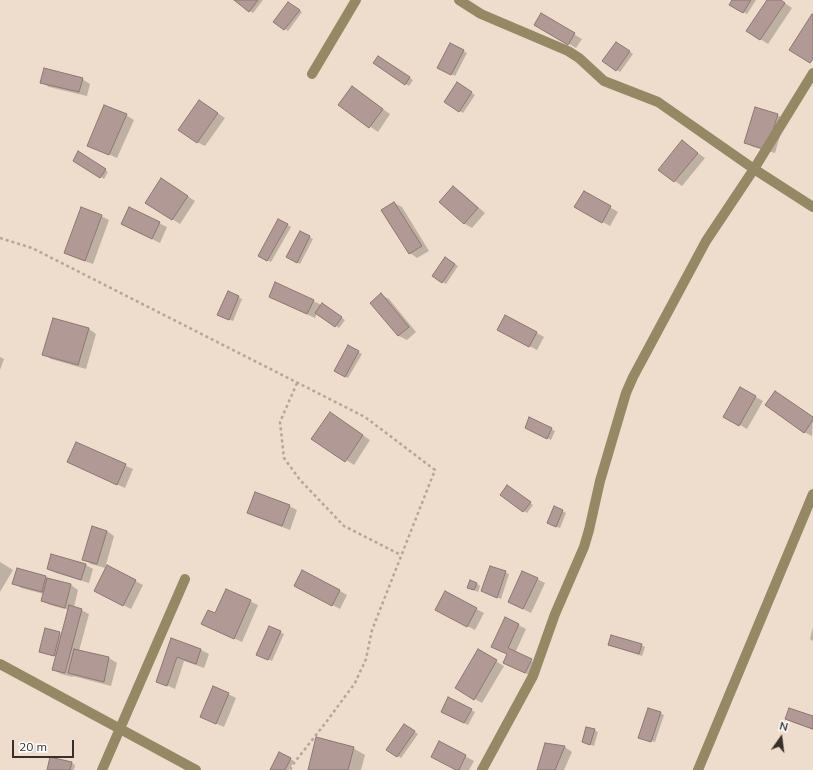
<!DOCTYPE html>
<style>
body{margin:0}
#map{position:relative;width:813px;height:770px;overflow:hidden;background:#eedccc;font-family:Mulish,sans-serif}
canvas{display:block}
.north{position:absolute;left:761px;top:718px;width:40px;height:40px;-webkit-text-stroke:3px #fff;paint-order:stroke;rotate:14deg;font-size:11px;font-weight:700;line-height:16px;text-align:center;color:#37302a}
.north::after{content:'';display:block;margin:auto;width:14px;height:18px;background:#37302a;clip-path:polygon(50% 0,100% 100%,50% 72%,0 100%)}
.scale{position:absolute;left:12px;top:740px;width:62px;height:18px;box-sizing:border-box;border:2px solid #37302a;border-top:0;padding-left:5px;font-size:12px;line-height:14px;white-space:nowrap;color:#37302a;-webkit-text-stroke:3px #fff;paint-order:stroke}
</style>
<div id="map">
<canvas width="813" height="770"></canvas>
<div class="north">N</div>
<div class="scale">20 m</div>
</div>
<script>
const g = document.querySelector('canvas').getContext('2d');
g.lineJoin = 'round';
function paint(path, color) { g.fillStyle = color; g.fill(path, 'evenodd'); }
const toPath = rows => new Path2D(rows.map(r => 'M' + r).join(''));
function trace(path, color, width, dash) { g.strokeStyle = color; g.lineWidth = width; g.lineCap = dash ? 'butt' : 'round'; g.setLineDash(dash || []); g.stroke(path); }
const shadow = toPath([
 [235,0,263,0,253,13],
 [733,0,756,0,747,14,730,4],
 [768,0,780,0,792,8,768,44,748,31],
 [292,5,302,12,288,31,275,22],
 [541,15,582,39,576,48,536,24],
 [450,44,467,53,455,76,439,67],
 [620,45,633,54,620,72,604,61],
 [381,59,413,80,409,86,374,63],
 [82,79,90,84,87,96,49,87,41,82],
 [457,84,475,95,463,113,445,102],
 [353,88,390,114,378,132,339,105],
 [207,106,225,118,205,146,197,142],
 [126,115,134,120,117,158,95,148],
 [777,115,785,119,775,153,753,147,745,142],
 [682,142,705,158,682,186,659,170],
 [79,153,108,172,104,179,74,160],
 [169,184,195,201,180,224,146,203],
 [454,187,461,192,485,213,472,228,465,224,440,202],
 [584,192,618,212,610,226,575,207],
 [394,203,402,207,429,251,417,258,410,253],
 [129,209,167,227,160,243,122,224],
 [101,216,109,220,93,264,73,257,65,253],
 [279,220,291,227,271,262,259,256],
 [300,232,313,239,300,264,287,257],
 [445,258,458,266,446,284,433,276],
 [228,292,242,299,233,321,222,317],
 [381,295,389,299,416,332,407,340,399,336,371,303],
 [278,301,313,301,326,307,345,320,339,328,317,313,315,318],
 [505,316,544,337,537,350,506,334],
 [54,319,89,329,96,334,86,369,51,359,43,354],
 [349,347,362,354,348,378,335,371],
 [0,357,4,359,0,370],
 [740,388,763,401,747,429,725,416],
 [775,392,813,418,812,436,804,432],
 [338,418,370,440,354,465,313,438],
 [530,419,555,431,551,440,530,429],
 [77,443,133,469,125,488,68,462],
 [511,488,533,505,527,513,501,495],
 [289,506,297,510,290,530,256,517,249,513],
 [562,511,566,513,560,528,551,525],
 [107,531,114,536,105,568,91,564,83,559],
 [0,562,13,570,0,592],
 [86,565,93,569,89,583,56,573,48,569],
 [108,567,143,585,131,609,103,595],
 [491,567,509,574,501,599,486,593],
 [17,569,71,585,78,590,74,607,81,610,89,614,79,651,109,658,117,663,111,686,73,676,73,677,61,674,54,670,57,657,40,652,46,630,63,635,69,610,50,605,42,601,44,594,21,588,14,583],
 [537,579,545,583,531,613,509,602],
 [476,583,480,586,478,592,469,588],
 [226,590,258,605,242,642,203,624,216,614],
 [303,590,340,591,347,595,340,609],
 [476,609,484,613,475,630,444,614],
 [518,625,526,629,515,653,539,665,533,677,504,663,507,654,492,647],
 [270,627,284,634,272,661,259,655],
 [813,627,813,641,810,639],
 [172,640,201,650,209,654,204,668,184,661,175,689,158,681],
 [609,645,641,645,645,647,642,656],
 [478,651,504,666,482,703,456,688],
 [214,687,236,698,224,727,201,717],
 [471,710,475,712,468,725,445,714],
 [660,713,664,715,655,742,642,738],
 [813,717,813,730,794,723,787,719],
 [405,725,418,734,401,758,388,750],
 [594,730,598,732,594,746,583,742],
 [439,742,474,761,469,770,457,770],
 [546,744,565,747,572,752,564,770,538,770],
 [353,748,365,755,361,770,309,770],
 [280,753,294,761,289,770,271,770],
 [51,758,72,763,75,765,74,770,48,770]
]);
const building = toPath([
 [234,0,258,0,249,12,234,0],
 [732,0,751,0,743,13,729,5,732,0],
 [767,0,781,0,785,3,760,40,746,31,767,0],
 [288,2,300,10,284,30,273,22,288,2],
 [541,13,575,33,568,45,534,25,541,13],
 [812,14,813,15,813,59,810,63,789,50,812,14],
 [616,42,630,51,616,71,602,61,616,42],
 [450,43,464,50,451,75,437,68,450,43],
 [378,56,410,77,405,85,373,63,378,56],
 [44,68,83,78,79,92,40,83,44,68],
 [457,82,472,92,459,112,444,102,457,82],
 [352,86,383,109,369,128,338,105,352,86],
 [199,100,218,113,197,143,178,130,199,100],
 [104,105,127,114,109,155,87,146,104,105],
 [755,107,778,114,767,150,744,143,755,107],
 [682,140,698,153,674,182,658,170,682,140],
 [78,151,106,169,100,178,73,161,78,151],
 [161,178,188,196,172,220,145,203,161,178],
 [453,186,478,208,464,224,439,202,453,186],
 [584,191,611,206,602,223,574,207,584,191],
 [394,202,422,246,409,254,381,210,394,202],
 [81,207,102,215,85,261,64,253,81,207],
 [129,207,160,222,152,239,121,224,129,207],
 [278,219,288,224,267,261,258,256,278,219],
 [300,231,310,236,297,263,286,257,300,231],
 [445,257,455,264,442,283,432,276,445,257],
 [275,282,314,300,307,314,269,297,275,282],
 [228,291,239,296,229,320,217,315,228,291],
 [381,293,409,327,398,336,370,303,381,293],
 [322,303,342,317,335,327,315,313,322,303],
 [505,315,537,332,529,347,497,330,505,315],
 [53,318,89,328,78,365,42,355,53,318],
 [348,345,359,351,345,377,334,371,348,345],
 [740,387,756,396,739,426,723,417,740,387],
 [775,391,813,417,813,420,804,433,765,405,775,391],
 [330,412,363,435,345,462,311,439,330,412],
 [529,417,552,428,547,439,525,428,529,417],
 [76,442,126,464,117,485,67,462,76,442],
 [507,485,531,502,523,512,500,495,507,485],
 [255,492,290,505,282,526,247,513,255,492],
 [554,506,563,510,556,527,547,523,554,506],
 [92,526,107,531,97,564,82,560,92,526],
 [51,554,86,564,81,580,47,569,51,554],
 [107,565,136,580,123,606,94,591,107,565],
 [490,566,506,571,497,598,481,591,490,566],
 [17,568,46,576,42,592,12,584,17,568],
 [302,570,340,590,332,606,294,586,302,570],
 [522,571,538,578,523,609,508,602,522,571],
 [47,578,71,584,65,608,41,601,47,578],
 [470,580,477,583,474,590,467,588,470,580],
 [226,589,251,600,234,639,201,624,208,610,215,613,226,589],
 [445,591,477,608,467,627,435,610,445,591],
 [69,605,82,609,65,673,52,670,69,605],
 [505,617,519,624,508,648,532,659,525,673,503,663,507,654,491,647,505,617],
 [269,626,281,631,268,660,256,655,269,626],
 [45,628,60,632,54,656,39,652,45,628],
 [611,635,642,644,639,654,608,645,611,635],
 [171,638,201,649,196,664,177,657,167,686,156,682,171,638],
 [74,649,109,657,104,682,68,673,74,649],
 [478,649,497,660,474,700,455,688,478,649],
 [213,686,229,693,216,724,200,717,213,686],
 [448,697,472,709,464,723,441,712,448,697],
 [648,708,661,712,651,742,638,738,648,708],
 [789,708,813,716,813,729,785,719,789,708],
 [404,724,415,731,397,757,386,750,404,724],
 [586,727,595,729,590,745,582,742,586,727],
 [316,737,354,747,348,770,308,770,316,737],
 [439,741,466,755,459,770,456,770,431,757,439,741],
 [545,743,565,746,555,770,537,770,545,743],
 [279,752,291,758,285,770,270,770,279,752],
 [50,757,72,762,70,770,47,770,50,757]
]);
const path = toPath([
 [0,238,32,248,365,417,435,470,372,630,366,659,355,683,327,721,294,763,290,770],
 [297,383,280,422,284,458,300,480,344,526,401,555]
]);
const minor = toPath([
 [459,0,481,14,568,51,579,58,604,81,658,102,754,169,813,207],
 [312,74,356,0],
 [0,664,196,770],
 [102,770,185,579],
 [482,770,533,676,555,614,584,547,589,530,600,481,626,393,633,377,706,241,754,169,813,73],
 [698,770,813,494]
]);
paint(shadow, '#0003');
paint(building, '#b19995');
trace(building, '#8d7772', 1);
trace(path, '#b4a699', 2.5, [3, 3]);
trace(minor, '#948865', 10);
</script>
